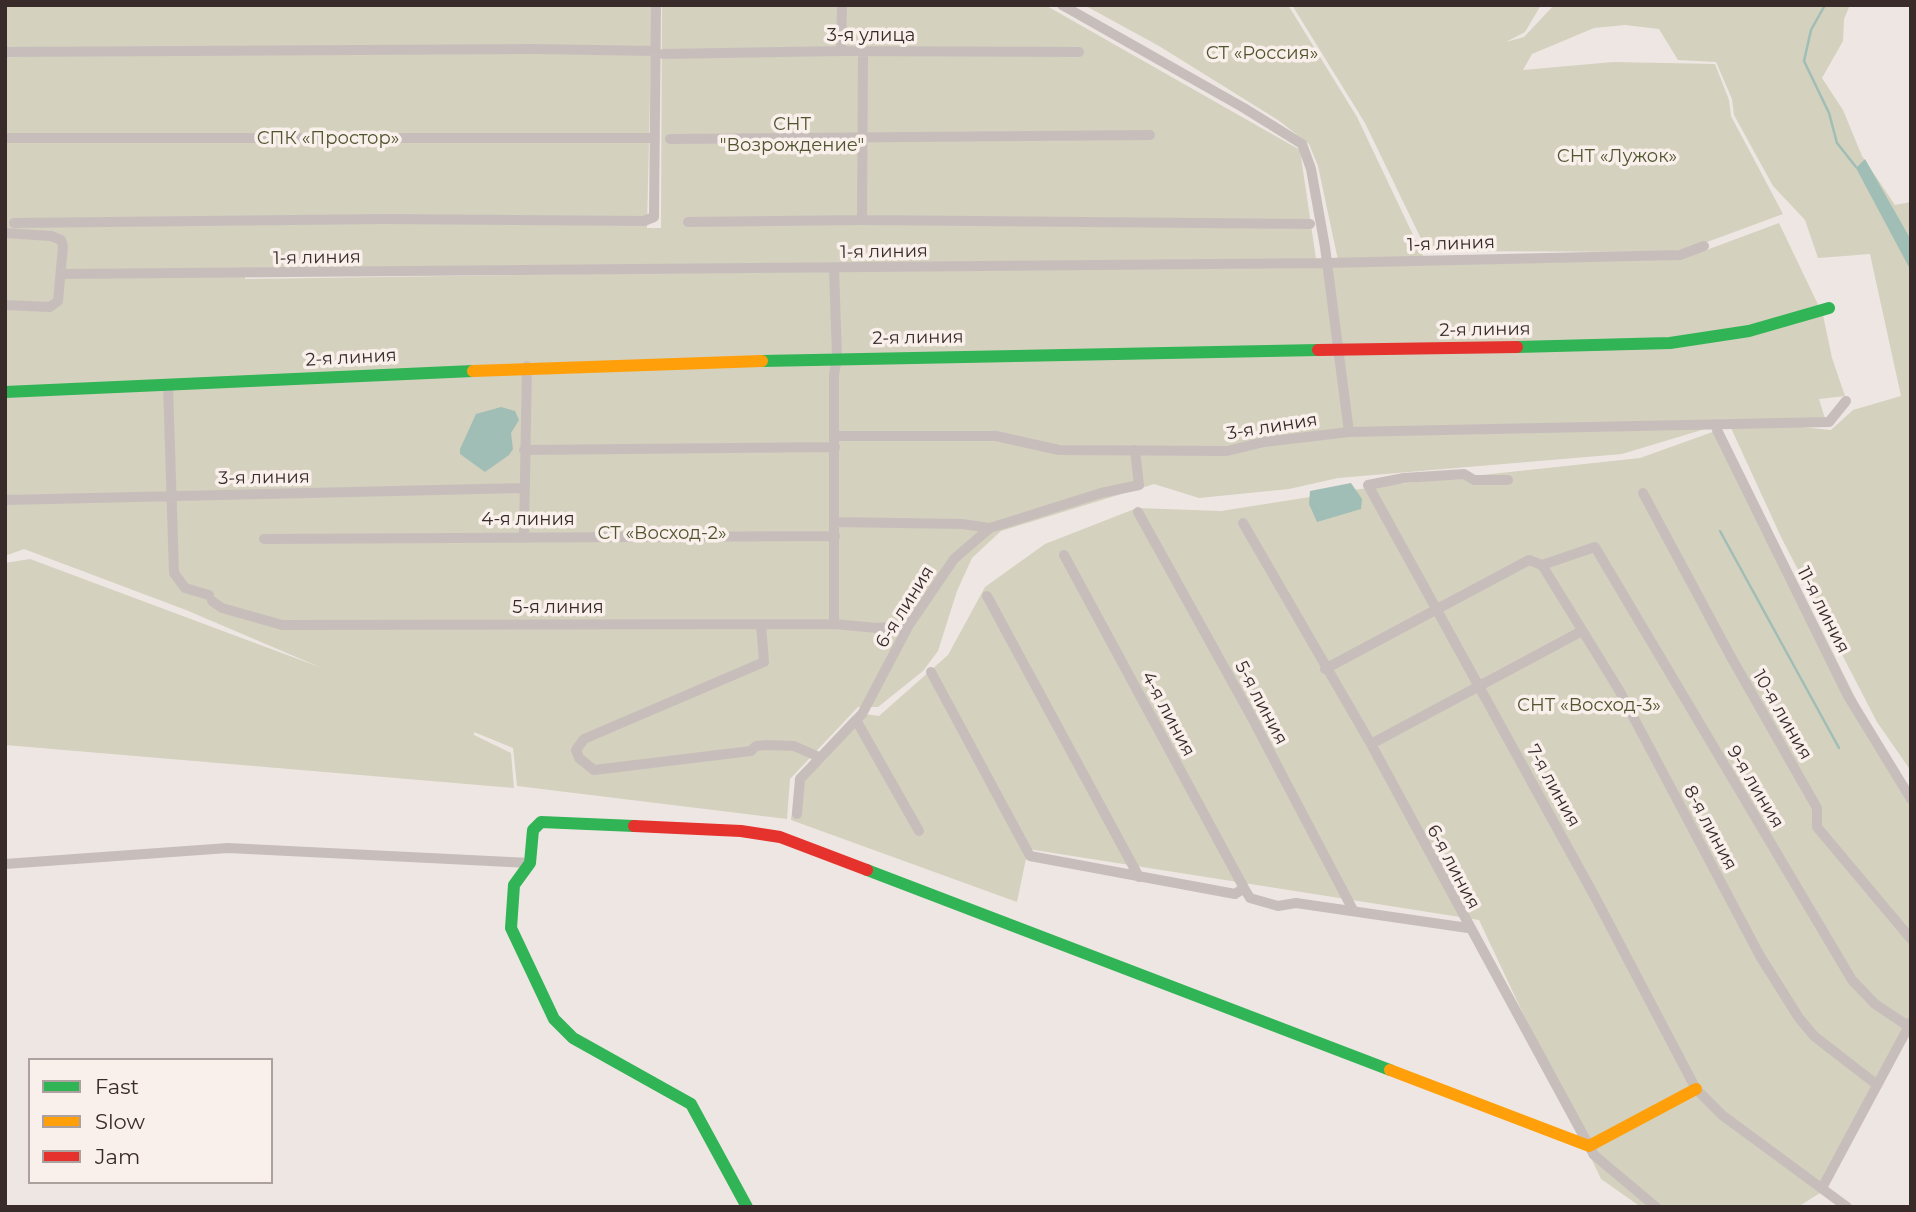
<!DOCTYPE html>
<meta charset="utf-8">
<style>
body{margin:0}
#map{position:relative;width:1916px;height:1212px;overflow:hidden;background:#eee6e3;font-family:Montserrat,sans-serif}
canvas{display:block}
.frame{position:absolute;inset:0;border:7px solid #382b2a;pointer-events:none}
.legend{position:absolute;left:28px;top:1058px;width:245px;height:126px;box-sizing:border-box;background:#f9efeb;border:2px solid #aca19e;margin:0;padding:9px 12px;list-style:none;font-size:21px;color:#382b2a}
.legend li{display:flex;align-items:center;gap:14px;height:35px}
.legend b{width:35px;border:2px solid #aca19e}
</style>
<div id="map">
<canvas width="1916" height="1212"></canvas>
<div class="frame"></div>
<ul class="legend">
<li><b style="height:9px;background:#30b455"></b>Fast</li>
<li><b style="height:9px;background:#ff9f0a"></b>Slow</li>
<li><b style="height:9px;background:#e5322d"></b>Jam</li>
</ul>
</div>
<script>
const g = document.querySelector('canvas').getContext('2d');
g.lineJoin = 'round';
function paint(path, color) { g.fillStyle = color; g.fill(path, 'evenodd'); }
const toPath = rows => new Path2D(rows.map(r => 'M' + r).join(''));
function trace(path, color, width, dash) { g.strokeStyle = color; g.lineWidth = width; g.lineCap = dash ? 'butt' : 'round'; g.setLineDash(dash || []); g.stroke(path); }
function label(font, color, halo, rows, align = 'center') {
  g.font = font + ' Montserrat,sans-serif'; g.lineWidth = 7; g.setLineDash([]); g.textBaseline = 'middle'; g.strokeStyle = halo; g.fillStyle = color; for (const [text, x, y, turn = 0] of rows) {
    g.save(); g.translate(x, y); g.rotate((+turn || 0) * Math.PI / 180); g.textAlign = isNaN(turn) ? turn : align; if (halo) g.strokeText(text, 0, 0); g.fillText(text, 0, 0); g.restore();
  }
}
const green = toPath([
 [5,5,652,5,647,228,661,228,662,5,1045,5,1300,150,1316,259,245,273,245,279,1685,258,1779,223,1823,315,1832,358,1845,396,1819,399,1827,425,1791,426,1831,430,1853,410,1901,396,1870,254,1818,258,1805,220,1773,186,1734,115,1732,99,1716,62,1678,60,1659,29,1625,25,1594,28,1532,54,1523,70,1613,62,1715,64,1729,100,1731,116,1783,214,1680,252,1427,251,1365,123,1292,5,1541,5,1525,32,1506,42,1524,37,1554,5,1850,5,1844,19,1843,41,1822,78,1843,110,1862,156,1895,205,1911,202,1911,771,1877,722,1782,539,1731,428,1715,426,1622,454,1338,478,1289,489,1199,498,1154,484,1001,531,972,558,957,591,938,651,923,671,878,707,858,707,790,779,787,819,517,786,513,748,474,732,474,735,511,753,514,788,5,745,5,563,30,559,322,668,186,610,24,549,5,556],
 [1084,5,1288,5,1357,117,1424,258,1338,260,1318,166,1309,144,1278,120,1159,46],
 [1721,429,1893,773,1911,795,1911,1026,1823,1191,1798,1207,1641,1207,1601,1179,1479,920,1028,849,1017,902,791,820,796,776,858,713,879,716,948,655,985,587,1045,544,1137,508,1221,511,1380,486,1640,458]
]);
const water = toPath([
 [1865,159,1911,240,1911,271,1856,168],
 [501,407,515,411,519,420,511,433,513,449,509,455,485,472,460,454,460,449,476,414],
 [1351,483,1362,499,1361,509,1317,522,1309,504,1310,491]
]);
const stream = toPath([
 [1825,5,1811,30,1804,61,1829,113,1837,143,1856,167],
 [1720,531,1839,748]
]);
const street = toPath([
 [1062,5,1244,108,1302,144,1311,169,1325,247,1349,432],
 [841,51,842,5],
 [5,52,534,49,656,51],
 [663,54,841,51,1079,52],
 [5,138,655,138],
 [670,139,1150,135],
 [862,220,863,51],
 [688,222,862,220,1310,224],
 [14,223,385,219,644,221,654,217,656,5],
 [5,233,51,236,61,240,63,246,58,301,50,307,5,305],
 [63,274,1326,263,1680,255,1704,246],
 [168,385,174,573,185,588,209,595],
 [1717,430,1848,696,1911,799],
 [834,436,996,436,1059,450,1227,451,1264,442,1349,432,1829,422,1846,401],
 [524,450,835,447],
 [1508,480,1474,480,1464,474,1404,478,1368,485,1595,897,1696,1089,1722,1115,1847,1207],
 [1643,493,1731,657,1817,808,1817,827,1911,939],
 [5,500,524,488],
 [1138,512,1250,714,1353,910],
 [835,522,962,524,990,528,1101,493,1139,485,1135,450],
 [1243,523,1371,744,1594,1155,1656,1207],
 [524,535,527,366],
 [264,539,835,536],
 [1064,555,1244,888],
 [1542,565,1619,690,1760,956,1799,1018,1814,1036,1876,1084],
 [987,596,1139,877],
 [212,601,222,608,282,625,834,624,877,628,909,625],
 [761,624,764,662,584,739,576,750,579,758,594,770,751,751,756,746,766,745,794,746,819,757],
 [834,624,834,375,837,357,834,268],
 [1325,669,1529,560,1542,565,1595,547,1852,980,1875,1004,1908,1026],
 [931,672,1030,856,1235,894,1244,888,1250,898,1278,906,1296,903,1468,928],
 [856,720,862,714,909,625,954,559,990,528],
 [1371,744,1582,631],
 [797,814,800,779,856,720,919,831],
 [5,864,228,848,530,863],
 [1822,1188,1911,1022]
]);
const fast = toPath([
 [1517,347,1670,343,1749,331,1829,308],
 [762,361,1318,350],
 [5,392,473,371],
 [634,826,541,822,533,830,530,863,514,885,511,928,554,1019,573,1038,691,1104,747,1207],
 [867,870,1390,1070]
]);
const slow = toPath([
 [473,371,762,361],
 [1390,1070,1589,1146,1696,1089]
]);
const jam = toPath([
 [1318,350,1517,347],
 [634,826,741,831,780,837,867,870]
]);
const streetNames = [
 ["3-я улица",871,36],
 ["1-я линия",1451,244,-2],
 ["1-я линия",884,252,-1],
 ["1-я линия",317,258,-1],
 ["2-я линия",1485,330,-1],
 ["2-я линия",918,338,-1],
 ["2-я линия",351,358,-3],
 ["3-я линия",1272,427,-9],
 ["3-я линия",264,478,-1],
 ["4-я линия",528,520],
 ["6-я линия",905,607,-58],
 ["5-я линия",558,608],
 ["11-я линия",1823,610,63],
 ["5-я линия",1261,703,62],
 ["4-я линия",1168,714,62],
 ["10-я линия",1782,715,60],
 ["7-я линия",1553,786,61],
 ["9-я линия",1755,787,59],
 ["8-я линия",1710,828,62],
 ["6-я линия",1453,867,62]
];
const parkNames = [
 ["СТ «Россия»",1262,54],
 ["СНТ",792,125],
 ["\"Возрождение\"",792,146],
 ["СПК «Простор»",328,139],
 ["СНТ «Лужок»",1617,157],
 ["СТ «Восход-2»",662,534],
 ["СНТ «Восход-3»",1589,706]
];
paint(green, '#d4d1be');
paint(water, '#a0beb6');
trace(stream, '#a0beb6', 2.5);
trace(street, '#c7bebc', 10);
trace(fast, '#30b455', 12);
trace(slow, '#ff9f0a', 12);
trace(jam, '#e5322d', 12);
label('18px', '#382b2a', '#f9efeb', streetNames);
label('18px', '#51552f', '#f9efeb', parkNames);
</script>
